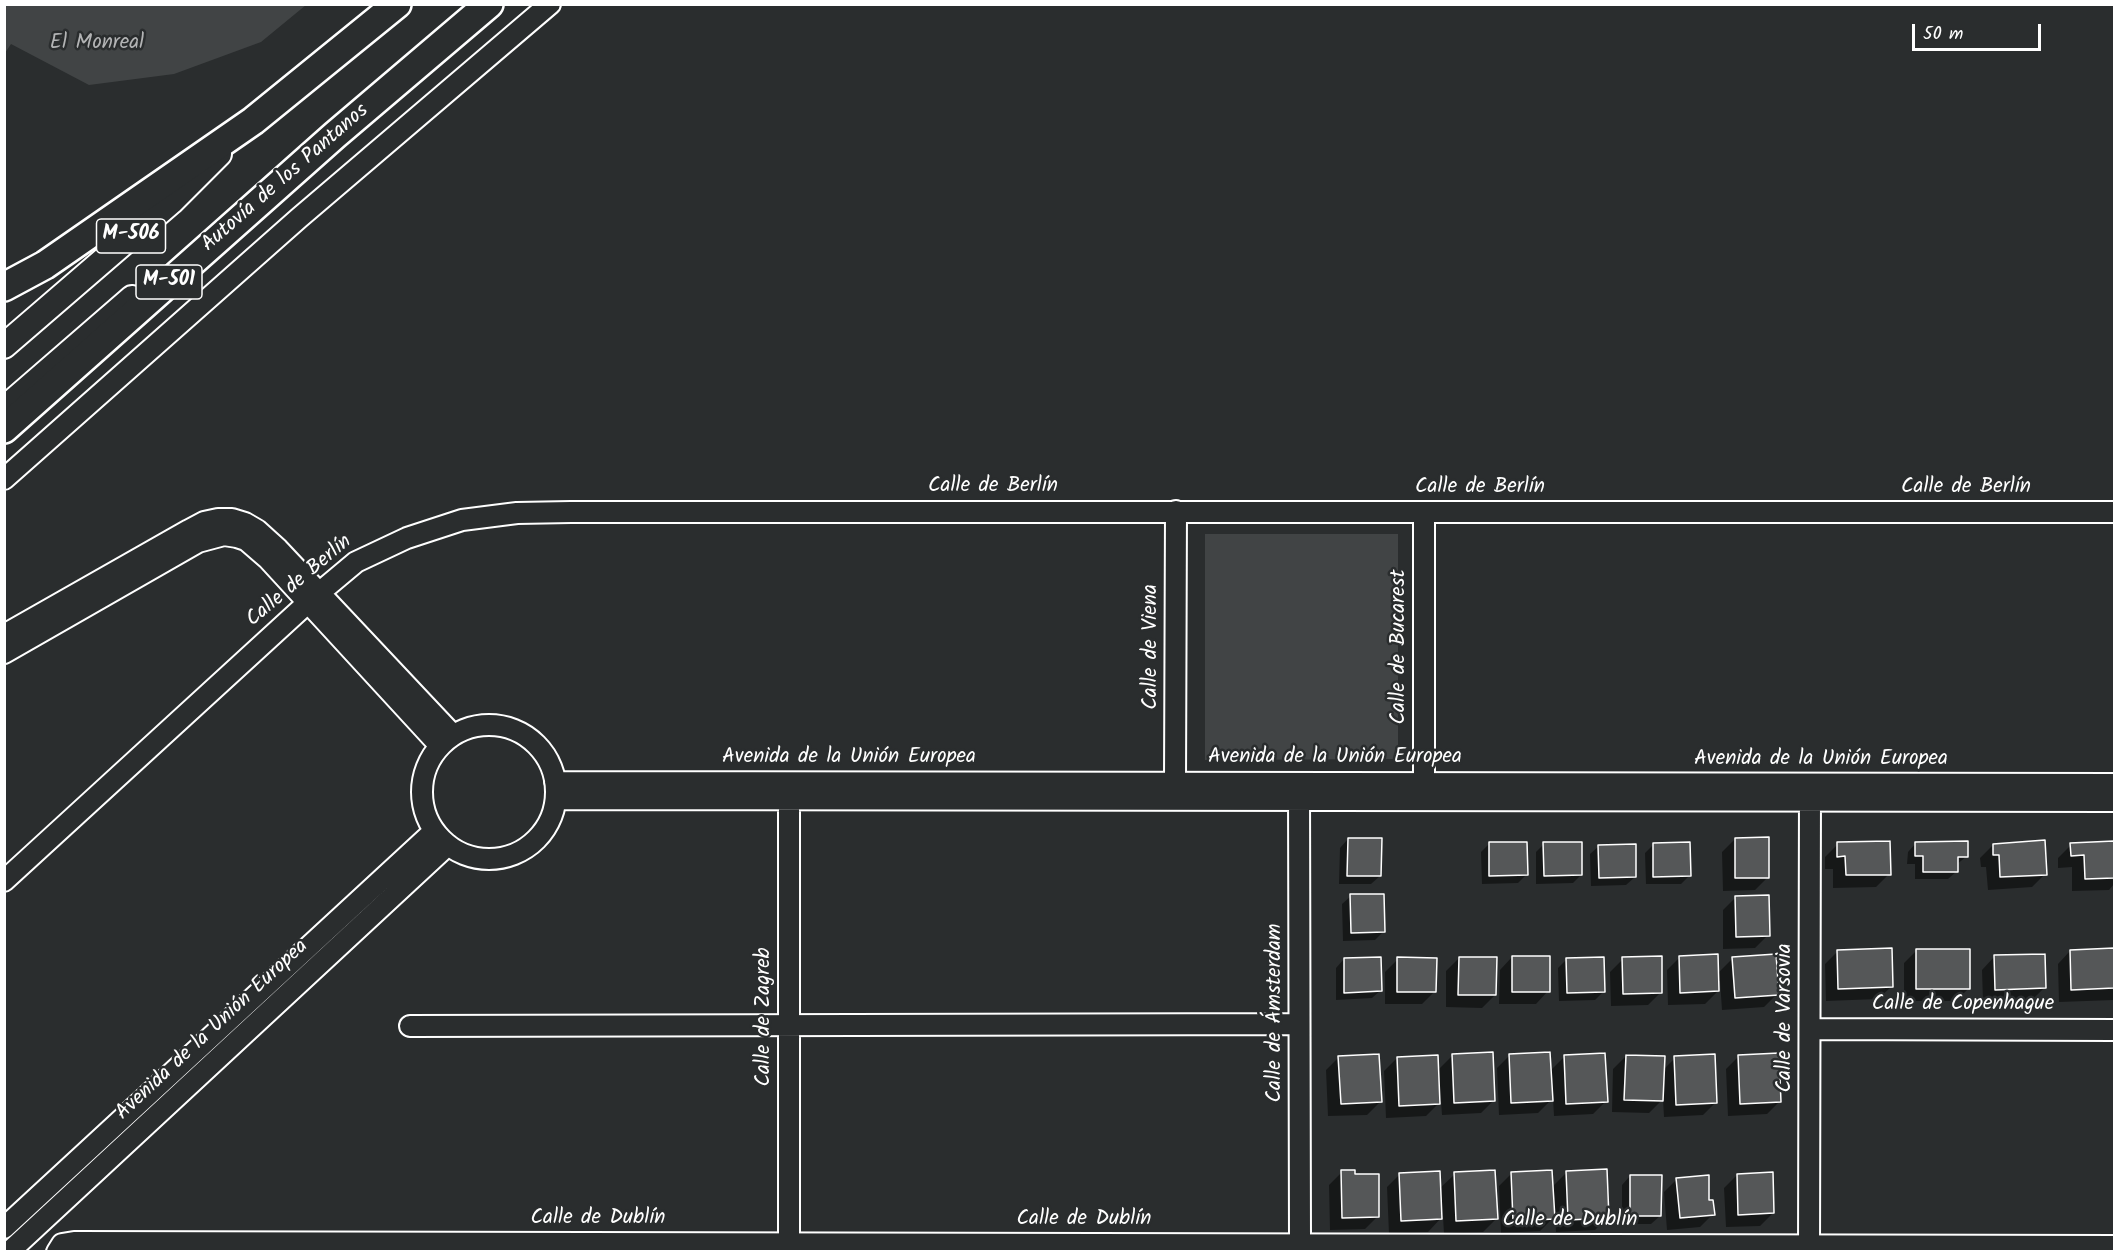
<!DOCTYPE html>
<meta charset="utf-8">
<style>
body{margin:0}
#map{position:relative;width:2119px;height:1256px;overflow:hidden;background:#2a2d2e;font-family:Kalam,sans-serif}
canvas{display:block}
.frame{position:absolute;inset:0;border:6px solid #fff;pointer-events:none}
.scale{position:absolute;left:1912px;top:24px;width:129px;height:27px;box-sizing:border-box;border:3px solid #fff;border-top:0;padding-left:8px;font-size:18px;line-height:21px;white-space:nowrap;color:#fff;-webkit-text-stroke:4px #2a2d2e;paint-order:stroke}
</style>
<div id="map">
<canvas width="2119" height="1256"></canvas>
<div class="frame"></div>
<div class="scale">50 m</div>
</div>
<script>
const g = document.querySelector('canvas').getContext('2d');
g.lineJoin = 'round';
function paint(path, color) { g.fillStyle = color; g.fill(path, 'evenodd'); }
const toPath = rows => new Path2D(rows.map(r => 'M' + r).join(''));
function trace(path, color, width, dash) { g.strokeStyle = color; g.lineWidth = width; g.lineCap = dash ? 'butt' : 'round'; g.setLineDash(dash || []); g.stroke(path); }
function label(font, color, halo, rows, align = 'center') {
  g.font = font + ' Kalam,sans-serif'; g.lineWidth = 5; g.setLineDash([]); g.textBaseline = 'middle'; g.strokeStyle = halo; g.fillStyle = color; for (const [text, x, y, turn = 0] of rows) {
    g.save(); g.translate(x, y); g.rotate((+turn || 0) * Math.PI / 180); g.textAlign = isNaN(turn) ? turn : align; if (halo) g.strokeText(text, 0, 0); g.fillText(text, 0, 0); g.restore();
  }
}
const green = toPath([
 [5,4,306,4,306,5,261,42,174,74,89,85,11,44,5,53],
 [1205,534,1398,534,1398,759,1205,760]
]);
const shadow = toPath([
 [1348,839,1380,876,1371,884,1339,884,1340,848],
 [1735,839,1768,877,1755,890,1723,891,1722,852],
 [1916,843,1967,856,1956,865,1957,871,1948,879,1915,879,1915,864,1907,864,1908,852],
 [2114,843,2114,884,2109,890,2072,891,2072,867,2058,868,2058,858,2071,845],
 [1489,844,1526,875,1518,883,1482,884,1481,852],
 [1544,844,1581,875,1573,883,1536,884,1536,852],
 [1654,844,1690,875,1681,884,1646,884,1645,853],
 [1838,844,1889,874,1876,887,1833,888,1833,869,1825,869,1825,857],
 [1993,845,2045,874,2032,887,1988,890,1986,867,1981,867,1980,858],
 [1599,846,1635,877,1626,885,1591,886,1590,854],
 [1351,896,1383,932,1375,940,1343,941,1342,904],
 [1736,897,1768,935,1755,948,1723,949,1723,910],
 [2114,949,2114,1000,2059,1002,2058,964,2070,951],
 [1917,950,1969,988,1956,1001,1904,1001,1904,963],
 [1838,951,1891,987,1878,999,1826,1001,1825,964],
 [1512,957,1548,991,1536,1004,1499,1004,1500,970],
 [1680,957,1717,974,1732,959,1777,994,1764,1007,1722,1010,1720,981,1718,981,1718,991,1705,1004,1668,1005,1667,970],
 [1994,957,2045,987,2032,1000,1983,1002,1982,970],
 [1459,958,1495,995,1482,1008,1446,1007,1446,971],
 [1344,959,1381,990,1372,998,1336,1000,1336,968],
 [1398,959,1435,991,1422,1004,1385,1004,1385,972],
 [1623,959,1661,992,1648,1005,1611,1006,1610,972],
 [1566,960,1604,991,1595,1000,1559,1001,1558,968],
 [1453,1055,1494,1100,1481,1113,1442,1115,1441,1101,1426,1116,1386,1118,1384,1071,1397,1058,1437,1071],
 [1510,1055,1550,1071,1565,1056,1606,1101,1593,1114,1554,1116,1553,1098,1538,1113,1499,1115,1497,1068],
 [1626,1056,1663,1070,1675,1058,1716,1102,1703,1115,1664,1117,1663,1099,1649,1113,1612,1112,1613,1069],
 [1739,1056,1780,1101,1767,1114,1728,1116,1726,1069],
 [1339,1057,1380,1102,1367,1115,1328,1116,1326,1070],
 [1342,1172,1378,1216,1365,1229,1330,1230,1329,1185],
 [1567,1172,1608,1217,1595,1230,1556,1232,1555,1216,1540,1231,1501,1233,1499,1186,1512,1173,1552,1187],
 [1400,1174,1439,1189,1455,1174,1496,1219,1483,1232,1444,1234,1443,1216,1428,1232,1389,1234,1387,1187],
 [1737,1175,1773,1213,1760,1226,1726,1227,1724,1188],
 [1630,1176,1660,1216,1651,1224,1622,1224,1622,1185],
 [1677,1179,1708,1202,1713,1214,1700,1227,1667,1230,1664,1192]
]);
const building = toPath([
 [1769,837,1769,878,1735,878,1735,838,1769,837],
 [1348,838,1382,838,1381,876,1347,876,1348,838],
 [2045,840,2047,875,2000,877,1999,855,1993,855,1993,844,2045,840],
 [1890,841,1891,875,1846,875,1845,856,1837,857,1837,842,1890,841],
 [1968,841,1968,857,1958,857,1958,872,1923,872,1923,856,1915,856,1915,842,1968,841],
 [2114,841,2114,878,2085,879,2084,855,2071,856,2070,843,2114,841],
 [1489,842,1527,842,1528,875,1489,876,1489,842],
 [1543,842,1582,842,1582,875,1544,876,1543,842],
 [1690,842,1691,876,1653,877,1653,843,1690,842],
 [1636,844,1636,877,1599,878,1598,845,1636,844],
 [1350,894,1384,894,1385,932,1351,933,1350,894],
 [1769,895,1770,936,1736,937,1735,896,1769,895],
 [1892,948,1893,987,1838,989,1837,950,1892,948],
 [2114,948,2114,988,2071,990,2070,950,2114,948],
 [1916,949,1970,949,1970,989,1916,989,1916,949],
 [1718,954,1719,991,1680,993,1679,956,1718,954],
 [1776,954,1779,995,1735,998,1732,957,1776,954],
 [2045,954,2046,988,1995,990,1994,955,2045,954],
 [1512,956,1550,956,1550,992,1512,992,1512,956],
 [1662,956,1662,993,1623,994,1622,957,1662,956],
 [1381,957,1382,991,1344,993,1344,958,1381,957],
 [1397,957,1437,958,1436,992,1397,992,1397,957],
 [1459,957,1497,957,1496,995,1458,995,1459,957],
 [1604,957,1605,992,1567,993,1566,958,1604,957],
 [1493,1052,1495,1101,1454,1103,1452,1054,1493,1052],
 [1550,1052,1553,1101,1511,1103,1509,1054,1550,1052],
 [1605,1053,1608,1102,1566,1104,1564,1055,1605,1053],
 [1779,1053,1781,1102,1740,1104,1738,1055,1779,1053],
 [1379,1054,1382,1102,1341,1104,1338,1056,1379,1054],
 [1715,1054,1717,1103,1676,1105,1674,1056,1715,1054],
 [1438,1055,1440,1104,1399,1106,1397,1057,1438,1055],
 [1626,1055,1665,1056,1663,1101,1624,1100,1626,1055],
 [1607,1169,1609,1218,1568,1220,1566,1171,1607,1169],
 [1341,1170,1355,1170,1355,1174,1379,1174,1379,1217,1342,1218,1341,1170],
 [1495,1170,1498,1219,1456,1221,1454,1172,1495,1170],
 [1552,1170,1555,1219,1513,1221,1511,1172,1552,1170],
 [1440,1171,1442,1219,1401,1221,1399,1173,1440,1171],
 [1773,1172,1774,1213,1738,1215,1737,1174,1773,1172],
 [1630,1175,1662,1175,1661,1216,1630,1216,1630,1175],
 [1709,1175,1709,1200,1713,1200,1715,1215,1680,1218,1676,1178,1709,1175]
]);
const minor = toPath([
 [4,479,299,218,550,4],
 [4,635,189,530,204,522,218,519,232,519,245,523,257,530,278,549,453,735],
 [4,653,198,542,224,535,237,537,246,540,268,559,440,746],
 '422 792a67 67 0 1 1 134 0a67 67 0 1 1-134 0Z',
 [555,782,2114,784],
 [1175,782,1176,511],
 [1424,783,1424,512],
 [1299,788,1300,1243],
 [556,799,2114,801],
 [4,881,313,598,356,562,407,538,462,520,517,513,571,512,2114,512],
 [410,1026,1299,1024],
 [1811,1029,2114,1030],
 [4,1228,433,832],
 [9,1252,448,845],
 [57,1252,62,1244,74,1242,2114,1246],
 [789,1252,789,786],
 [1809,1252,1810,789]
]);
const major = toPath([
 [4,346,171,202,219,154],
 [4,409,132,298]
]);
const highway = toPath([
 [4,287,45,265,253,121,397,4],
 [4,429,335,135,489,4]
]);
const shields = [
 [131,236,69],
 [169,282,66]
];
const shieldNames = [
 ["M-506",131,236],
 ["M-501",169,282]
];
const parkNames = [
 ["El Monreal",97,44]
];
const streetNames = [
 ["Autovía de los Pantanos",286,179,-41],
 ["Calle de Berlín",993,487],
 ["Calle de Berlín",1480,488],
 ["Calle de Berlín",1966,488],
 ["Calle de Berlín",300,582,-40],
 ["Calle de Viena",1152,647,-90],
 ["Calle de Bucarest",1400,647,-90],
 ["Avenida de la Unión Europea",849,758],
 ["Avenida de la Unión Europea",1335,758],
 ["Avenida de la Unión Europea",1821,760],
 ["Calle de Copenhague",1963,1005],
 ["Calle de Ámsterdam",1276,1013,-90],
 ["Calle de Zagreb",765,1017,-90],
 ["Calle de Varsovia",1786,1018,-90],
 ["Avenida de la Unión Europea",213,1031,-43],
 ["Calle de Dublín",598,1219],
 ["Calle de Dublín",1084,1220],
 ["Calle de Dublín",1570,1221]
];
paint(green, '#414445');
paint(shadow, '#0007');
paint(building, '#555758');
trace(building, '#fff', 1.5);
trace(minor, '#fff', 24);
trace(major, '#fff', 28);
trace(highway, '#fff', 32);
trace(minor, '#2a2d2e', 20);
trace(major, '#2a2d2e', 24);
trace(highway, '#2a2d2e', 27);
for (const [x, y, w] of shields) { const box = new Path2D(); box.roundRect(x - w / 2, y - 17, w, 34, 4.5); g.fillStyle = '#2a2d2e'; g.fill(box); trace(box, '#fff', 1.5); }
label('bold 20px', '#fff', null, shieldNames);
label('21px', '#b3b4b5', '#2a2d2e', parkNames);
label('21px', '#fff', '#2a2d2e', streetNames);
</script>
